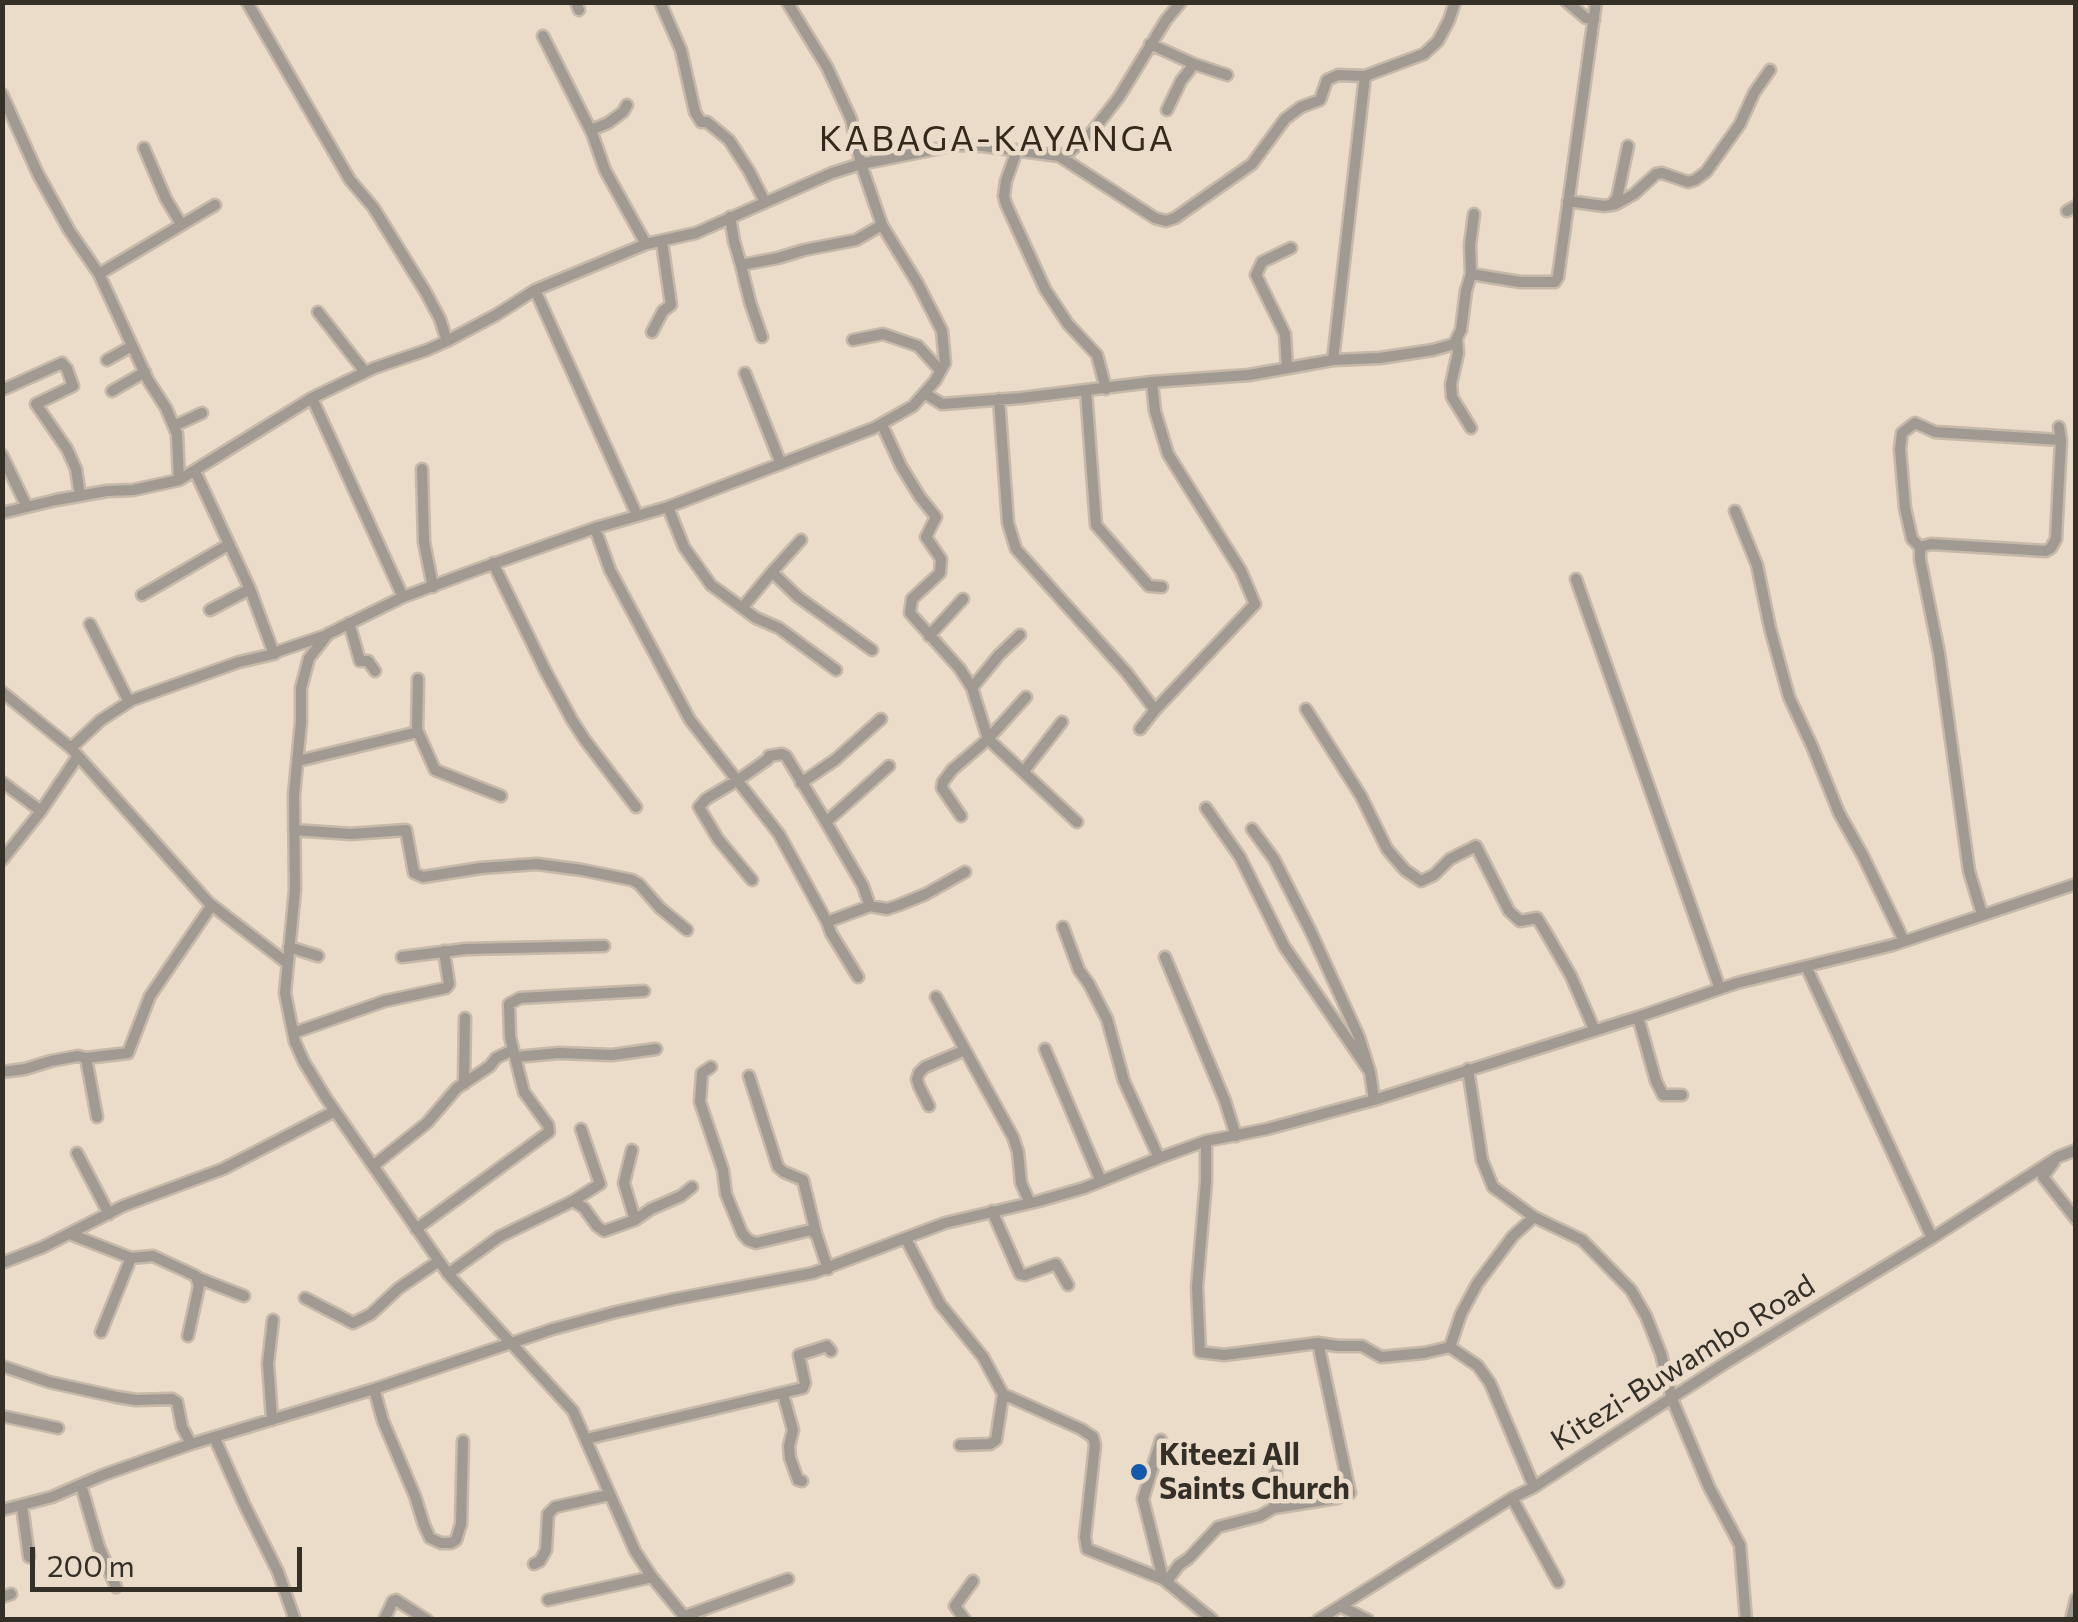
<!DOCTYPE html>
<style>
body{margin:0}
#map{position:relative;width:2078px;height:1622px;overflow:hidden;background:#ebdcc9;font-family:Commissioner,sans-serif}
canvas{display:block}
.frame{position:absolute;inset:0;border:5px solid #342f27;pointer-events:none}
.scale{position:absolute;left:30px;top:1547px;width:272px;height:45px;box-sizing:border-box;border:5px solid #342f27;border-top:0;padding-left:12px;font-size:30px;line-height:35px;white-space:nowrap;color:#342f27;-webkit-text-stroke:8px #ebdcc9;paint-order:stroke}
</style>
<div id="map">
<canvas width="2078" height="1622"></canvas>
<div class="frame"></div>
<div class="scale">200 m</div>
</div>
<script>
const g = document.querySelector('canvas').getContext('2d');
g.lineJoin = 'round';
const toPath = rows => new Path2D(rows.map(r => 'M' + r).join(''));
function trace(path, color, width, dash) { g.strokeStyle = color; g.lineWidth = width; g.lineCap = dash ? 'butt' : 'round'; g.setLineDash(dash || []); g.stroke(path); }
function label(font, color, halo, rows, align = 'center') {
  g.font = font + ' Commissioner,sans-serif'; g.lineWidth = 9; g.setLineDash([]); g.textBaseline = 'middle'; g.strokeStyle = halo; g.fillStyle = color; for (const [text, x, y, turn = 0] of rows) {
    g.save(); g.translate(x, y); g.rotate((+turn || 0) * Math.PI / 180); g.textAlign = isNaN(turn) ? turn : align; if (halo) g.strokeText(text, 0, 0); g.fillText(text, 0, 0); g.restore();
  }
}
const minor = toPath([
 [247,2,350,180,373,207,425,291,440,319,447,341],
 [576,2,579,10],
 [660,2,681,50,695,112,701,122,707,122,729,140,749,171,765,202],
 [1567,2,1586,18,1594,20],
 [543,36,592,133,605,170,646,244],
 [1150,44,1194,64,1227,75],
 [2,94,38,174,69,230,99,274,148,380,166,408,177,434,179,480],
 [1167,110,1181,81,1194,64],
 [591,130,608,123,623,112,627,105],
 [144,148,166,199,181,224],
 [1017,150,1006,181,1004,196,1006,204,1045,289,1068,324,1097,355,1106,389],
 [1059,156,1155,218,1166,221,1175,218,1252,164,1285,119,1301,107,1320,100,1327,80,1338,75,1365,76,1424,54,1438,41,1449,20,1455,2],
 [1568,201,1604,206,1616,204,1634,194,1656,174,1662,173,1688,182,1695,180,1706,172,1740,124,1754,93,1770,70],
 [1612,204,1617,198,1628,146],
 [2067,211,2076,206],
 [730,217,734,241,741,265,778,258,804,250,856,240,882,225],
 [741,265,750,302,762,337],
 [99,274,215,205],
 [1471,274,1470,245,1474,214],
 [535,290,637,515],
 [318,312,365,372],
 [652,332,663,311,671,305,662,242],
 [853,340,883,334,918,346,939,369],
 [1457,341,1458,353,1451,384,1452,397,1471,428],
 [107,360,132,346],
 [1333,360,1365,76],
 [1287,367,1285,334,1256,275,1262,262,1291,248],
 [745,373,781,464],
 [1152,382,1155,411,1168,454,1241,571,1255,604,1155,710],
 [2,390,62,363,67,369,73,386,36,404,67,449,76,469,80,496],
 [112,391,145,372],
 [1086,391,1096,525,1149,586,1162,587],
 [924,393,942,404,1021,398,1152,382,1249,375,1333,360,1380,358,1433,350,1454,344,1461,330,1466,291,1471,274,1520,282,1555,282,1558,277,1596,2],
 [312,398,403,597],
 [999,399,1008,523,1016,549,1127,673,1155,710,1140,729],
 [882,425,901,466,920,497,936,517,926,537,941,559,940,573,912,599,910,613,960,669,972,688,988,739,1077,822],
 [174,426,202,413],
 [2,455,27,507],
 [422,469,424,542,433,587],
 [195,471,250,589,274,654],
 [668,507,684,547,711,585,756,618,779,628,836,670],
 [1735,511,1757,565,1770,628,1789,697,1812,746,1839,813,1863,856,1904,941],
 [2,513,56,500,107,491,133,490,179,480,312,398,374,368,427,350,447,341,496,315,535,290,646,244,696,233,832,173,861,164,956,145,983,146,1059,156,1069,152,1091,133,1119,97,1166,20,1181,2],
 [595,528,610,570,690,720,779,834,827,922,870,906,887,909,899,905,926,894,965,872],
 [1920,547,1912,539,1905,508,1900,449,1902,433,1915,423,1935,432,2061,440],
 [493,563,545,670,572,720,585,740,636,807],
 [772,572,801,540],
 [1576,579,1720,989],
 [142,595,228,545],
 [742,608,772,572,798,597,872,650],
 [210,610,250,589],
 [349,623,360,661,368,661,375,671],
 [90,624,129,702],
 [929,636,963,599],
 [972,688,999,655,1020,635],
 [2,692,71,748,209,903,287,963],
 [1306,709,1361,796,1387,849,1405,870,1421,881,1434,875,1450,859,1476,846,1509,911,1520,921,1537,918,1544,929,1571,976,1594,1029],
 [417,732,418,679],
 [71,748,101,720,132,700,239,662,274,654,279,651,327,635],
 [298,761,418,732,435,770,501,796],
 [1024,771,1062,722],
 [2,782,41,811],
 [801,783,835,760,881,719],
 [1206,808,1240,857,1284,946,1370,1072],
 [961,816,942,788,943,782,952,770,988,739,1026,697],
 [826,822,889,766],
 [1252,829,1274,859,1311,932,1359,1037,1370,1072,1374,1100],
 [294,830,351,834,406,830,414,873,423,877,481,868,537,864,582,870,632,880,639,884,660,908,687,930],
 [2,860,41,811,78,756],
 [752,880,718,839,699,807,706,799,738,780,768,759,769,756,782,754,786,756,826,822,863,886,870,906],
 [1982,914,1969,871,1939,653,1920,559,1920,547,1931,544,2046,551,2051,548,2056,539,2061,440,2059,427],
 [827,922,831,933,858,977],
 [1063,927,1079,970,1089,984,1107,1019,1124,1081,1159,1158],
 [289,947,318,956],
 [402,957,466,949,604,946],
 [1165,957,1225,1101,1236,1136],
 [1806,966,1932,1238],
 [936,997,1013,1137,1018,1152,1021,1183,1030,1203],
 [1638,1017,1656,1081,1663,1095,1682,1095],
 [293,1033,385,1001,446,988,449,984,444,951],
 [1045,1049,1101,1181],
 [516,1057,559,1053,612,1055,656,1049],
 [86,1058,97,1117],
 [711,1067,702,1073,700,1102,723,1170,726,1194,742,1233,748,1240,756,1243,811,1230,817,1236,828,1269],
 [1468,1069,1482,1160,1493,1187,1534,1217,1582,1240,1631,1290,1646,1316,1661,1354,1672,1399,1709,1487,1740,1545,1746,1620],
 [2,1072,25,1069,51,1061,78,1056,86,1058,128,1053,150,996,212,905],
 [749,1076,778,1167,784,1172,803,1180,816,1233],
 [464,1084,465,1018],
 [929,1106,919,1086,917,1079,919,1073,925,1067,965,1050],
 [1206,1141,1206,1181,1197,1287,1200,1352,1224,1355,1318,1343,1338,1346,1362,1346,1381,1357,1424,1353,1450,1347,1461,1314,1477,1284,1513,1236,1534,1217],
 [632,1150,624,1183,635,1220],
 [77,1153,109,1214],
 [2054,1162,2043,1177,2076,1219],
 [373,1166,427,1123,457,1088,490,1066,496,1058,513,1050],
 [573,1201,600,1184,581,1129],
 [992,1211,1020,1274,1025,1275,1056,1264,1068,1285],
 [416,1229,549,1132,548,1125,524,1092,510,1037,509,1004,520,998,644,991],
 [70,1234,131,1258,153,1256,196,1276,199,1286,188,1336],
 [906,1239,940,1304,983,1357,1003,1394,1081,1429,1093,1437,1095,1445,1085,1537,1087,1549,1163,1579,1213,1620],
 [2,1263,43,1247,123,1206,223,1169,335,1111],
 [448,1274,499,1237,573,1201,584,1208,597,1226,604,1231,635,1220,651,1209,681,1196,692,1187],
 [198,1278,244,1296],
 [305,1298,353,1323,371,1314,399,1288,439,1261],
 [101,1332,131,1258],
 [1450,1347,1478,1366,1490,1383,1534,1487],
 [2,1366,49,1382,117,1397,136,1400,172,1399,177,1402,182,1427,191,1444],
 [374,1389,383,1421,415,1496,424,1525,430,1538,441,1543,451,1543,456,1540,461,1524,463,1441],
 [783,1394,793,1430,789,1446,790,1458,798,1480,802,1481],
 [2,1416,58,1428],
 [272,1420,268,1363,273,1320],
 [215,1439,245,1506,278,1572,295,1620],
 [586,1439,803,1388,805,1383,799,1355,827,1346,831,1351],
 [1161,1440,1143,1499,1163,1579],
 [960,1445,990,1444,996,1440,1003,1394],
 [81,1485,99,1547,116,1587],
 [1512,1498,1558,1582],
 [22,1506,29,1557],
 [1274,1508,1337,1498,1350,1493,1318,1343],
 [2,1510,52,1497,103,1475,191,1444,374,1389,553,1329,616,1312,675,1299,813,1273,945,1223,1039,1201,1084,1188,1159,1158,1206,1141,1267,1129,1374,1100,1638,1017,1737,983,1893,945,2076,884],
 [534,1564,540,1561,546,1550,548,1514,555,1507,609,1495],
 [1167,1581,1179,1565,1189,1558,1218,1527,1260,1516,1274,1508,1276,1497,1276,1469],
 [2,1597,11,1594],
 [548,1600,652,1577],
 [1340,1606,1368,1620],
 [685,1616,788,1579],
 [384,1620,393,1601,396,1600,427,1620],
 [687,1620,652,1577,635,1551,573,1411,448,1274,326,1098,304,1062,295,1042,285,993,295,890,294,795,301,722,301,688,309,658,328,634,403,597,473,571,595,528,668,507,874,428,913,406,935,381,945,363,942,331,918,284,882,225,861,164,851,119,827,67,787,2],
 [965,1620,955,1606,973,1581],
 [1318,1620,1512,1498,1534,1487,1727,1362,1932,1238,2058,1157,2076,1150],
 [2071,1620,2076,1599]
]);
const markers = [
 [1139,1472,10,"#155aaa"]
];
const streetNames = [
 ["Kitezi-Buwambo Road",1683,1363,-32]
];
const poiNames = [
 ["Kiteezi All",1159,1455],
 ["Saints Church",1159,1489]
];
const quarterNames = [
 ["KABAGA-KAYANGA",997,139]
];
trace(minor, '#c6b9a9', 15);
trace(minor, '#a09a92', 10);
for (const [x, y, r, color] of markers) { const dot = new Path2D(); dot.arc(x, y, r, 0, 2 * Math.PI); g.fillStyle = color; g.fill(dot); trace(dot, '#ebdcc9', 4); }
label('30px', '#342f27', '#ebdcc9', streetNames);
label('bold 30px', '#342f27', '#ebdcc9', poiNames, 'left');
g.letterSpacing = '2.5px';
label('35px', '#34291a', '#ebdcc9', quarterNames);
g.letterSpacing = '0px';
</script>
